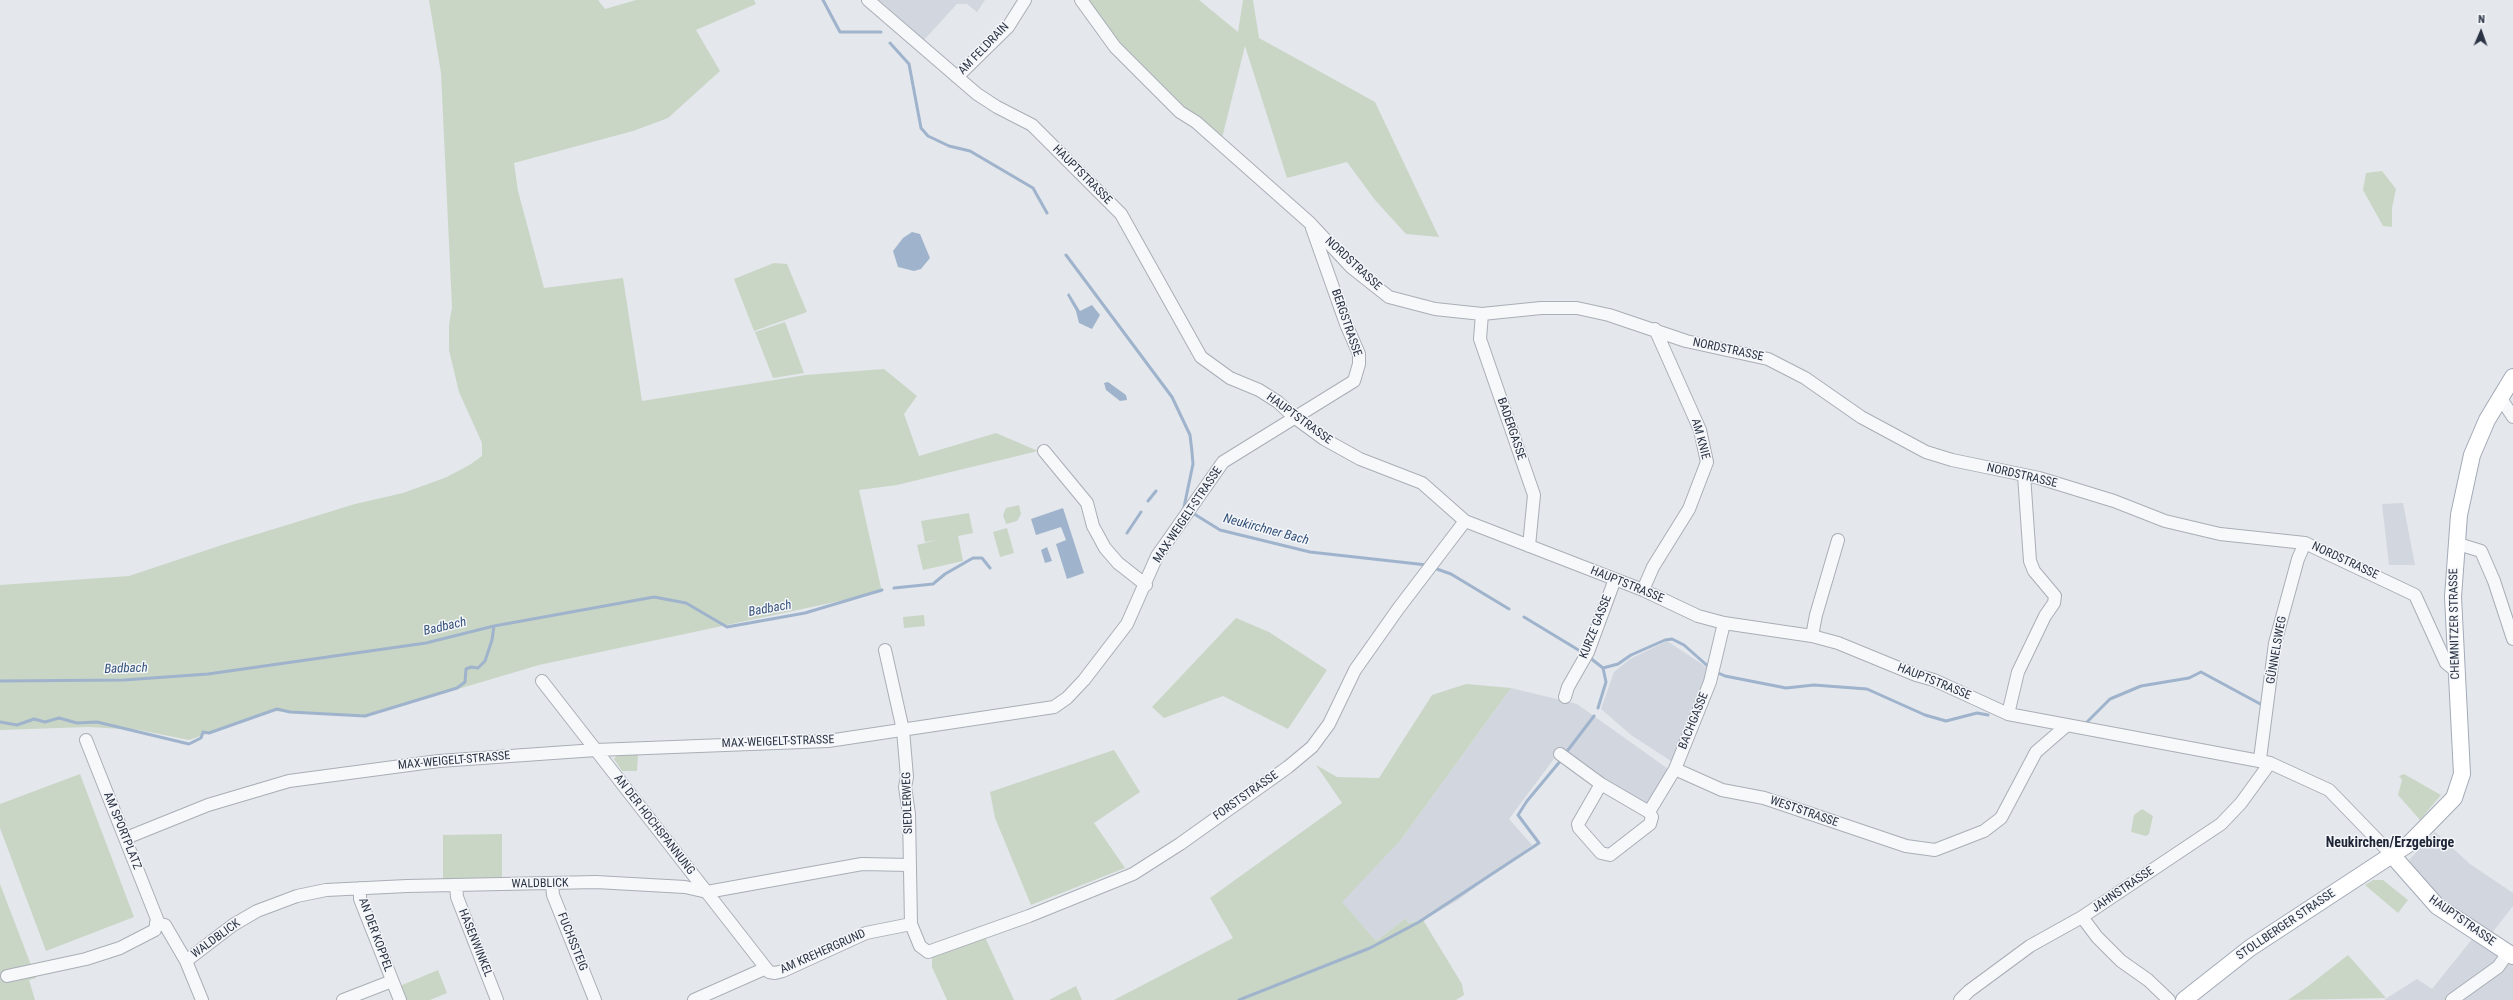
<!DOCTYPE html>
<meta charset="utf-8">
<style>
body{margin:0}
#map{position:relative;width:2513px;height:1000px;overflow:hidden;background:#e4e7ec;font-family:"Roboto Condensed",sans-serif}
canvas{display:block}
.north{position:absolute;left:2461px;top:12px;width:40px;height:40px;-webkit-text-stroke:3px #f4f6f9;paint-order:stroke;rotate:2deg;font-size:11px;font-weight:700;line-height:16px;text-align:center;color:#2b3445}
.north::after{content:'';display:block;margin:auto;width:14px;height:18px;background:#2b3445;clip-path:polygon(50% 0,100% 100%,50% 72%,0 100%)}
</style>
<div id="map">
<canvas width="2513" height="1000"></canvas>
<div class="north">N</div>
</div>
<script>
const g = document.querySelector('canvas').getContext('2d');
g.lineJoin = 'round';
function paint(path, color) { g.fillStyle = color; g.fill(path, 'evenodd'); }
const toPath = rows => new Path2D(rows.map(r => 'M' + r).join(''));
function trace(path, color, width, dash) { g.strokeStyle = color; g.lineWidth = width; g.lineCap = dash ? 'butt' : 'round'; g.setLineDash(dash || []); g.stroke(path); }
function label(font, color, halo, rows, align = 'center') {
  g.font = font + ' "Roboto Condensed",sans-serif'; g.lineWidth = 3; g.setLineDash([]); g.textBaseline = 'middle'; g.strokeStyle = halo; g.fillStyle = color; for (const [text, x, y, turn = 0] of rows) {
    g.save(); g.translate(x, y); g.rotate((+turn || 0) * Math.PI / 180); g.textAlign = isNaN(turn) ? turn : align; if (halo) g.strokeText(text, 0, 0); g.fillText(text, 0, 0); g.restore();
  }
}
const built = toPath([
 [879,0,985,0,977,12,967,4,957,4,924,40],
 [2403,503,2415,565,2389,565,2382,504],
 [1667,641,1711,670,1674,763,1631,735,1601,709,1614,672,1630,659],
 [1511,688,1577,704,1671,771,1646,806,1559,752,1509,819,1532,845,1458,900,1423,920,1408,923,1406,918,1376,941,1341,902,1400,841],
 [2435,832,2470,864,2513,893,2513,906,2492,933,2428,888,2409,860],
 [2473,938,2513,964,2513,1000,2384,1000,2417,979,2432,989]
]);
const green = toPath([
 [429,0,598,0,605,9,636,0,754,0,756,4,696,30,720,71,668,118,633,131,514,163,518,191,544,288,623,278,642,401,806,375,884,369,917,396,904,414,919,456,996,433,1038,451,897,485,859,490,882,592,539,665,367,716,272,711,189,740,139,730,89,727,0,730,0,585,129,576,225,544,355,504,403,493,447,477,471,464,482,456,482,443,459,392,449,350,449,325,452,307,441,73],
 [1084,0,1199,0,1238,32,1243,0,1253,0,1259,38,1375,102,1439,237,1406,234,1375,200,1347,162,1287,178,1245,46,1222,138,1166,94,1120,47],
 [2382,171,2396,189,2392,208,2392,227,2383,226,2363,190,2366,173],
 [774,263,787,264,807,312,754,331,734,279],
 [785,322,804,373,773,378,755,332],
 [1019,505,1021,514,1017,521,1006,524,1003,515,1006,508],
 [969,513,973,533,958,536,963,561,923,570,917,545,937,540,925,542,921,521],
 [1007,528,1014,553,1000,557,993,532],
 [924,615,925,626,904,628,903,617],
 [1236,618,1269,632,1327,670,1288,729,1223,696,1164,718,1152,707],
 [1466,684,1511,688,1400,841,1342,902,1376,941,1406,918,1408,923,1423,920,1462,984,1464,995,1456,1000,1114,1000,1233,938,1210,898,1342,803,1316,765,1337,777,1379,778,1432,695],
 [1114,750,1140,792,1094,823,1125,868,1031,905,995,818,990,792],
 [618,754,638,754,637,771,622,771,614,759],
 [80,774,134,917,46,951,0,828,0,804],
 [2404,774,2441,795,2420,820,2398,795,2402,780,2399,776],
 [2142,809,2153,816,2149,834,2146,836,2131,832,2134,815],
 [502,834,502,879,443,881,443,835],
 [2373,880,2383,880,2408,900,2398,913,2365,885],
 [0,884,36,978,29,980,35,1000,0,1000],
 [985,937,1014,1000,947,1000,932,967,932,957],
 [2348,955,2386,998,2288,1000,2307,987],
 [438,970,447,993,430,1000,400,1000,395,988],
 [1076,986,1082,1000,1049,1000]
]);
const water = toPath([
 [912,232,920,234,930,258,921,269,914,271,898,267,893,251,903,238],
 [1069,293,1080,311,1092,305,1100,315,1092,329,1079,323,1076,311,1067,295],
 [1108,382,1126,395,1127,400,1120,401,1106,390,1104,383],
 [1063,508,1084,573,1067,579,1056,544,1066,540,1061,527,1036,535,1031,519],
 [1047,547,1052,561,1045,563,1041,550]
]);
const stream = toPath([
 [823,0,840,32,881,32],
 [890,43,909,64,921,128,928,136,949,146,970,151,1033,188,1047,213],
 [1066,255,1172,397,1190,435,1192,452,1193,464,1184,507,1187,509],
 [1148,501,1156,491],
 [1191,512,1220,530,1310,552,1427,565],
 [1127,533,1141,512],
 [1434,568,1451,574,1509,609],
 [894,588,933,584,945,574,973,558,982,558,990,568],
 [1524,617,1585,654],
 [1589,657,1603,668,1618,664,1631,655,1665,640,1672,639,1684,645,1710,668],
 [1716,672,1725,676,1786,688,1814,685,1867,689,1925,715,1946,721,1977,713,1988,715],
 [0,681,124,680,208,674,426,643,494,626,654,597,686,603,727,627,805,613,882,590],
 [1598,708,1606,682,1603,668],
 [0,722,17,725,34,719,45,722,59,718,77,723,97,722,189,744,201,738,203,732,209,733,277,709,290,712,365,716,457,688,465,682,466,669,471,667,478,668,485,661,492,640,494,626],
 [2086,723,2110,699,2141,686,2189,678,2201,672,2264,706],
 [1565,754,1594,716],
 [1239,1000,1370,948,1419,922,1539,843,1518,815,1527,801,1562,759]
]);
const minor = toPath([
 [868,0,977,94,997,107,1032,125,1121,214,1201,357,1230,378,1259,390,1278,402,1294,417,1324,439,1360,459,1422,483,1465,521,1643,590,1698,616,1724,623,1812,636,1838,643,1916,675,1934,680,2008,714,2270,763,2329,790,2392,855],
 [1081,0,1115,47,1180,112,1196,122,1310,223,1351,267,1389,297,1435,309,1482,314,1541,308,1577,308,1609,315,1686,341,1768,359,1805,378,1861,417,1926,452,1952,460,2039,478,2114,501,2165,521,2220,534,2305,543,2415,595,2446,663,2455,670],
 [957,77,1008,27,1025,0],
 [1482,314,1480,339,1534,495,1529,546],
 [2500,397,2513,417],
 [1044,451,1087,503,1093,526,1105,548,1118,563,1146,585],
 [2455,543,2481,551,2494,581,2513,639],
 [1643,590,1653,567,1689,509,1707,462,1700,430,1655,329],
 [1812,636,1816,615,1838,540],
 [885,650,903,730,907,777,905,787,909,814,911,924,920,946,928,952,1029,916,1133,874,1180,844,1288,767,1312,747,1329,724,1355,670,1398,609,1465,521],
 [542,681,769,972,775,973,783,971,866,933,911,924],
 [1565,697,1568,687,1588,652,1615,579],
 [2008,714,2018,672,2045,616,2054,603,2055,596,2034,571,2030,561,2024,475],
 [1560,754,1601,784,1649,812,1675,769,1710,682,1724,623],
 [2260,759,2275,643,2298,559,2305,543],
 [1675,769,1722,790,1764,798,1906,846,1935,850,1984,831,2001,818,2036,752,2066,726],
 [1601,784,1578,824,1579,828,1601,853,1610,855,1650,824,1652,817,1649,812],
 [126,838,208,805,289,781,439,761,596,750,828,741,1054,707,1067,698,1084,680,1127,624,1157,556,1223,462,1354,381,1359,364,1359,354,1346,324,1312,228],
 [552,884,553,895,595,1000],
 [456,885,457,897,497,1000],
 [360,888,360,899,400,1000],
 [2082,917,2097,937,2121,961,2148,980,2169,1000],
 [156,923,165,925,186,961,202,1000],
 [186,961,233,925,257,911,297,896,326,890,407,886,596,882,685,887,707,892,862,864,909,865],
 [7,976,86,959,120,948,155,930,157,919,86,740],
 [343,1000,392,981],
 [694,1000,764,969],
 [1960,1000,1969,991,2030,946,2082,917,2221,824,2241,803,2270,763],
 [2452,1000,2498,967,2508,953]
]);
const major = toPath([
 [2392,855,2437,906,2513,956],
 [2184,1000,2250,948,2410,843,2454,798,2462,774,2453,597,2459,515,2472,455,2487,420,2513,377]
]);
const streetNames = [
 ["AM FELDRAIN",984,49,-46],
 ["HAUPTSTRASSE",1082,175,45],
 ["NORDSTRASSE",1353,264,43],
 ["BERGSTRASSE",1346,323,71],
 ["NORDSTRASSE",1728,350,12],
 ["HAUPTSTRASSE",1299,419,36],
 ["BADERGASSE",1511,429,71],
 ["AM KNIE",1700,439,75],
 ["NORDSTRASSE",2022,476,13],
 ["MAX-WEIGELT-STRASSE",1188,515,-56],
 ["NORDSTRASSE",2345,561,25],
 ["HAUPTSTRASSE",1627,585,22],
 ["CHEMNITZER STRASSE",2455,624,-91],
 ["KURZE GASSE",1596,627,-68],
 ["GÜNNELSWEG",2277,650,-80],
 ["HAUPTSTRASSE",1934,682,22],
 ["BACHGASSE",1694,721,-68],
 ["MAX-WEIGELT-STRASSE",778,742,-2],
 ["MAX-WEIGELT-STRASSE",454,761,-5],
 ["FORSTSTRASSE",1246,796,-35],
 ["SIEDLERWEG",908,803,-92],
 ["WESTSTRASSE",1804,812,19],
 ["AN DER HOCHSPANNUNG",654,825,52],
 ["AM SPORTPLATZ",122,831,68],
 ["WALDBLICK",540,884,-1],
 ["JAHNSTRASSE",2123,890,-34],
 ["HAUPTSTRASSE",2462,921,35],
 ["STOLLBERGER STRASSE",2286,925,-34],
 ["AN DER KOPPEL",375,935,70],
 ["WALDBLICK",216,939,-36],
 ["FUCHSSTEIG",572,942,68],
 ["HASENWINKEL",475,943,68],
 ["AM KREHERGRUND",823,952,-24]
];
const waterNames = [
 ["Neukirchner Bach",1266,530,15],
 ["Badbach",770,609,-10],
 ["Badbach",445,627,-13],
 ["Badbach",126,669,-2]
];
const quarterNames = [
 ["Neukirchen/Erzgebirge",2390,843]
];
paint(built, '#d2d6de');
paint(green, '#c9d6c5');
paint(water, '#9fb4cc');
trace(stream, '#9fb4cc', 3);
trace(minor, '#a9aeb7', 14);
trace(major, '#a3abb8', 18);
trace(minor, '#f7f8fa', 12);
trace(major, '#fff', 16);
label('12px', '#2b3445', '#f4f6f9', streetNames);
label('italic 13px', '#34527a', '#f4f6f9', waterNames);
label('bold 14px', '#1d2536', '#f4f6f9', quarterNames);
</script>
